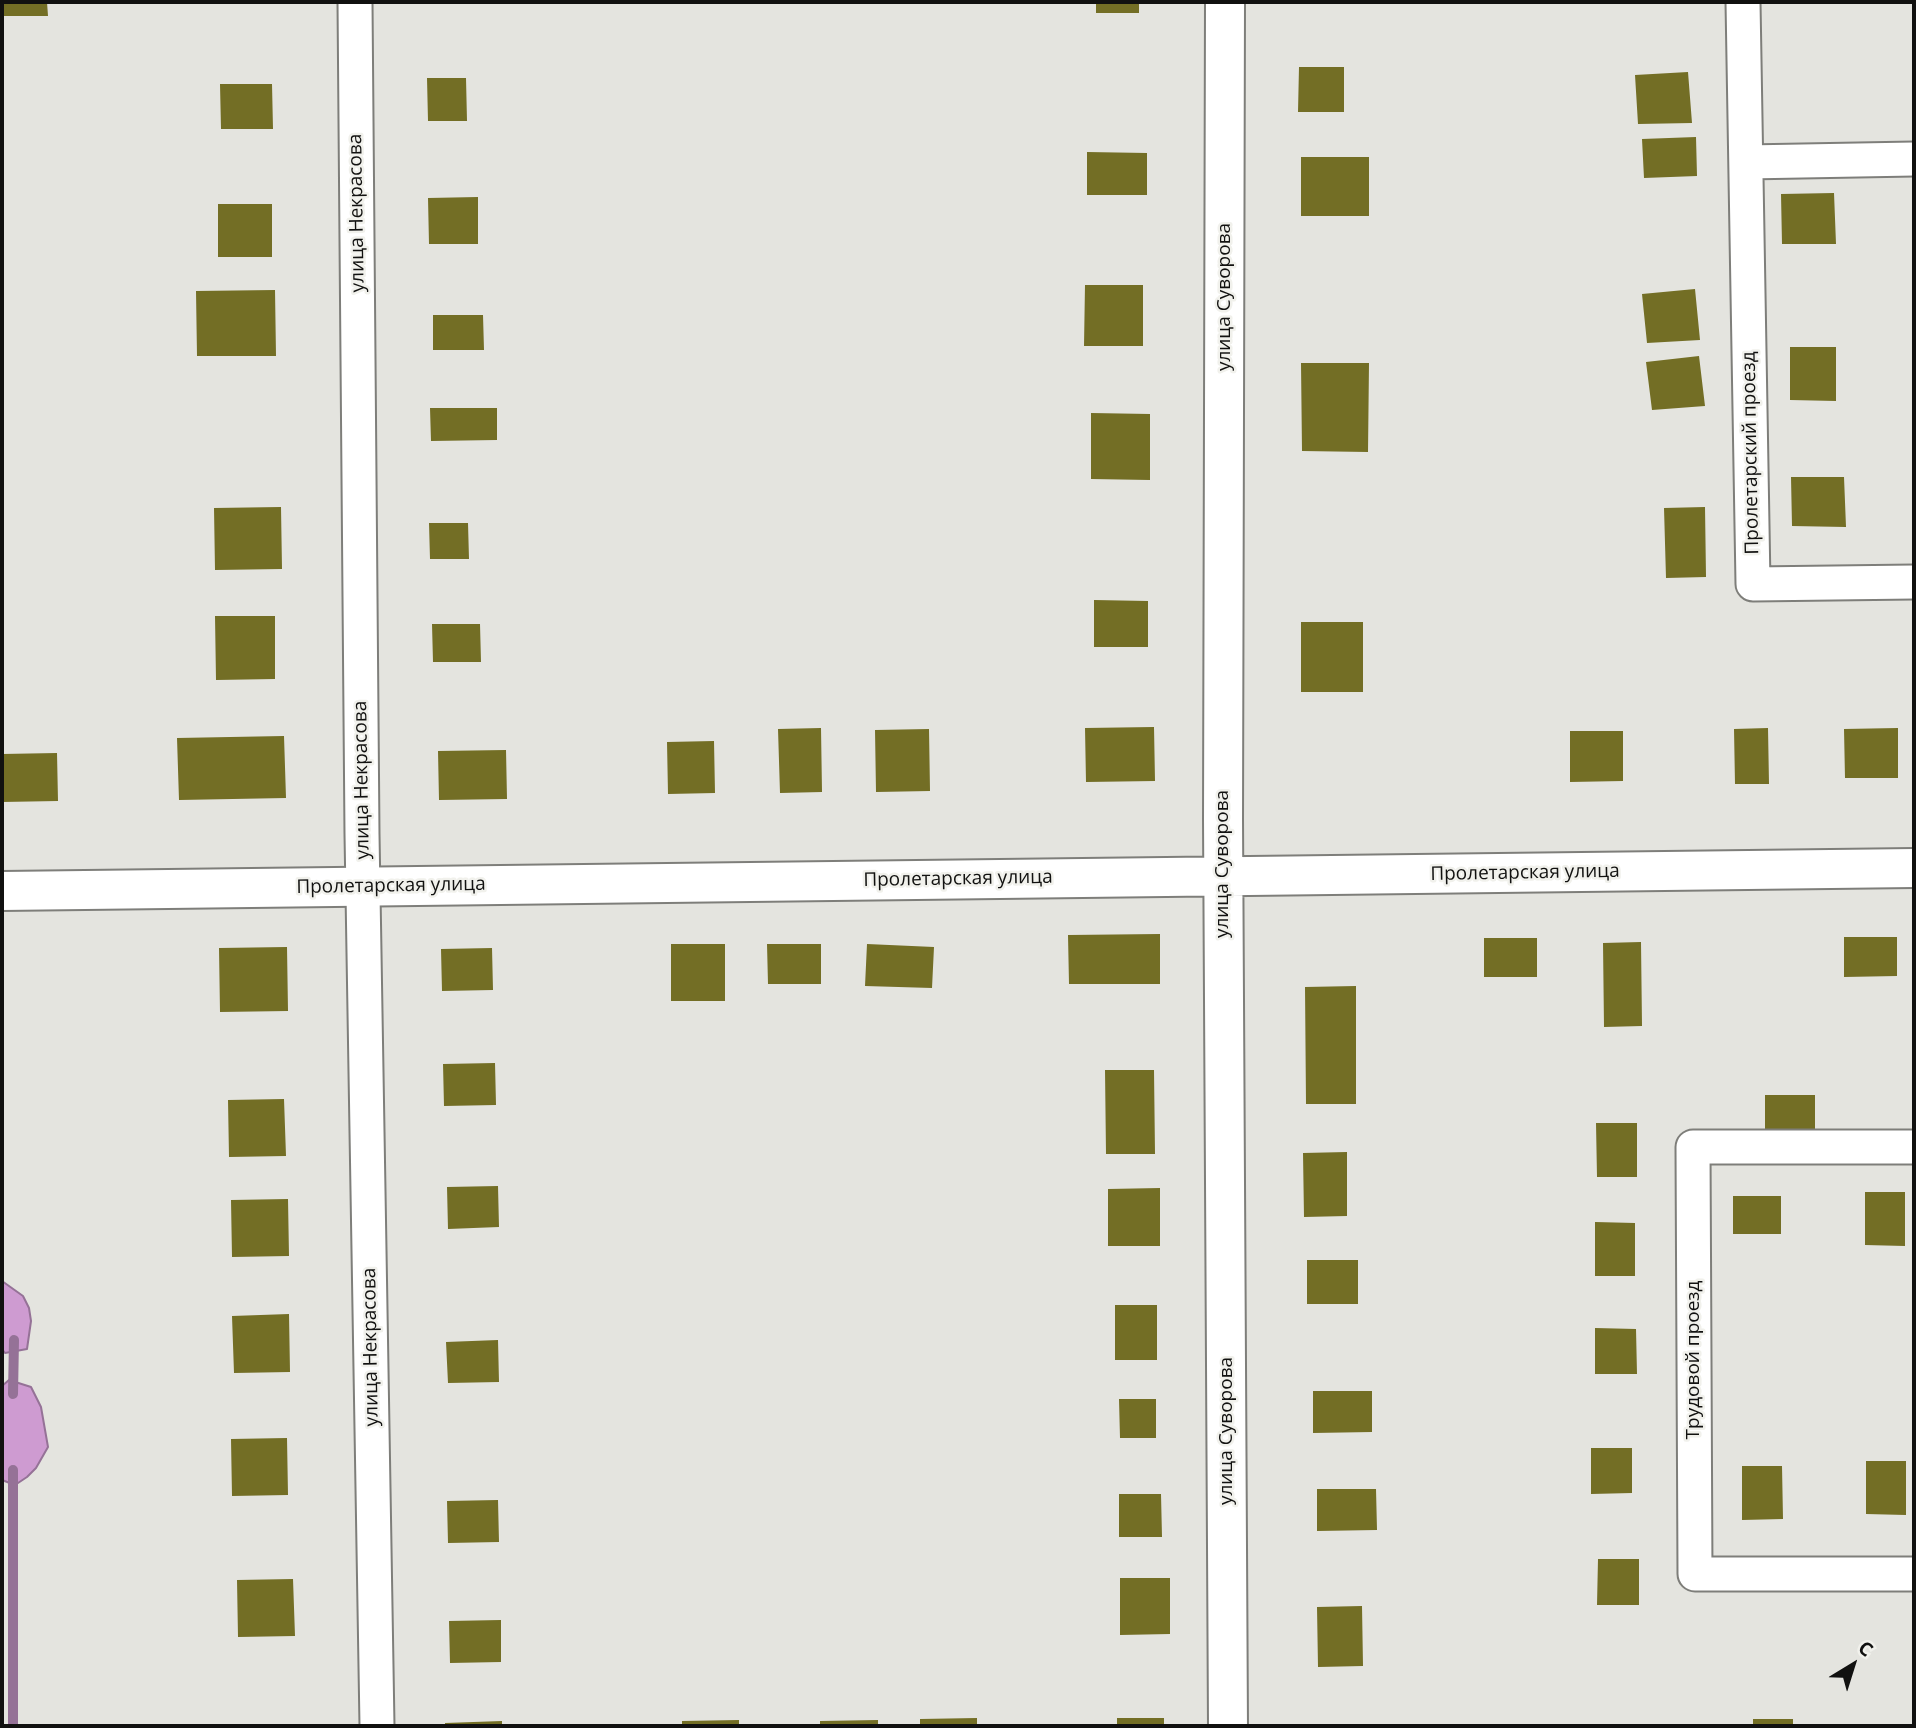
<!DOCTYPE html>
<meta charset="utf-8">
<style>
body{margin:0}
#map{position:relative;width:1916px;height:1728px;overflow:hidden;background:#e4e4df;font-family:"Open Sans",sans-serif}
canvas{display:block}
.frame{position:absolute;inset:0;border:4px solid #111110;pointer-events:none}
.north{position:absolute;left:1818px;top:1630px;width:70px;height:70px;-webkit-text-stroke:5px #f1f1ec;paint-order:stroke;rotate:38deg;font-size:19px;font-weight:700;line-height:28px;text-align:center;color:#111110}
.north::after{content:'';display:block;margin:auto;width:24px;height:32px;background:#111110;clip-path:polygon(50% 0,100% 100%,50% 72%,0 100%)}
</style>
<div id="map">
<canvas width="1916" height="1728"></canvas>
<div class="frame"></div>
<div class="north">С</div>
</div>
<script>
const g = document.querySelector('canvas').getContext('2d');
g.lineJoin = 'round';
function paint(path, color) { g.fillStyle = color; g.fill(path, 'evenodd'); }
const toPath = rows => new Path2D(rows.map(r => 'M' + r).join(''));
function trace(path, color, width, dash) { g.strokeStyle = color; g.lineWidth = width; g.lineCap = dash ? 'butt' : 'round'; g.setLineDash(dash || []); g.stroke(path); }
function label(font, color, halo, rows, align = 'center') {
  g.font = font + ' "Open Sans",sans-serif'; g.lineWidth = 5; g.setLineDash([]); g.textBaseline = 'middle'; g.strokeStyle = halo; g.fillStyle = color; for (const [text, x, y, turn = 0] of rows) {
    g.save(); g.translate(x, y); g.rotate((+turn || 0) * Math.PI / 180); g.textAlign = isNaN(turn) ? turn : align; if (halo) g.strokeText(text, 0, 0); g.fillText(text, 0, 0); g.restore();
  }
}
const water = toPath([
 [2,1281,23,1296,29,1308,31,1321,27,1349,5,1353,2,1349,2,1281],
 [9,1380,31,1387,41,1407,48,1447,36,1468,27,1477,15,1485,2,1480,2,1386,9,1380]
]);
const stream = toPath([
 [13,1394,14,1340],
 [13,1470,13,1726]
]);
const building = toPath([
 [2,2,47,2,48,16,2,16],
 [1096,2,1139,2,1139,13,1096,13],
 [1299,67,1344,67,1344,112,1298,112],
 [1688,72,1692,123,1638,124,1635,75],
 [427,78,466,78,467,121,428,121],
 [220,84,272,84,273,129,221,129],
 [1696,137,1697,176,1644,178,1642,139],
 [1087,152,1147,153,1147,195,1087,195],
 [1301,157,1369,157,1369,216,1301,216],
 [1834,193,1836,244,1782,244,1781,194],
 [478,197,478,244,429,244,428,198],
 [218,204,272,204,272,257,218,257],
 [1085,285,1143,285,1143,346,1084,346],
 [1695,289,1700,340,1647,343,1642,294],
 [275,290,276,356,197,356,196,291],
 [433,315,483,315,484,350,433,350],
 [1790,347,1836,347,1836,401,1790,400],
 [1699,356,1705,406,1652,410,1646,362],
 [1301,363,1369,363,1368,452,1302,451],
 [430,408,497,408,497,440,431,441],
 [1091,413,1150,414,1150,480,1091,479],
 [1791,477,1844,477,1846,527,1792,526],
 [281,507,282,569,215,570,214,508],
 [1705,507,1706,577,1666,578,1664,508],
 [429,523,468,523,469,559,430,559],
 [1094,600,1148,601,1148,647,1094,647],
 [215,616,275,616,275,679,216,680],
 [1301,622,1363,622,1363,692,1301,692],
 [432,624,480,624,481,662,433,662],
 [1154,727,1155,781,1086,782,1085,728],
 [821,728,822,792,780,793,778,729],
 [1768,728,1769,784,1735,784,1734,729],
 [1898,728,1898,778,1845,778,1844,729],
 [929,729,930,791,876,792,875,730],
 [1570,731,1623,731,1623,781,1570,782],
 [284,736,286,798,179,800,177,738],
 [714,741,715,793,668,794,667,742],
 [506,750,507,799,439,800,438,751],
 [57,753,58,801,2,802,2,754],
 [1160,934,1160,984,1069,984,1068,935],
 [1844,937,1897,937,1897,976,1844,977],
 [1484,938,1537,938,1537,977,1484,977],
 [1641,942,1642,1026,1604,1027,1603,943],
 [671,944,725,944,725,1001,671,1001],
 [767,944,821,944,821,984,768,984],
 [867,944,934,947,932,988,865,986],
 [287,947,288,1011,220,1012,219,948],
 [492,948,493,990,442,991,441,949],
 [1356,986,1356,1104,1306,1104,1305,987],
 [495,1063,496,1105,444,1106,443,1064],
 [1105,1070,1154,1070,1155,1154,1106,1154],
 [1765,1095,1815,1095,1815,1132,1765,1132],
 [284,1099,286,1156,229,1157,228,1100],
 [1596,1123,1637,1123,1637,1177,1597,1177],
 [1347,1152,1347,1216,1304,1217,1303,1153],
 [498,1186,499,1227,448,1229,447,1187],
 [1160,1188,1160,1246,1108,1246,1108,1189],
 [1865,1192,1905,1192,1905,1246,1865,1245],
 [1733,1196,1781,1196,1781,1234,1733,1234],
 [288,1199,289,1256,232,1257,231,1200],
 [1595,1222,1635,1223,1635,1276,1595,1276],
 [1307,1260,1358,1260,1358,1304,1307,1304],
 [1115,1305,1157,1305,1157,1360,1115,1360],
 [289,1314,290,1372,234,1373,232,1316],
 [1595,1328,1636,1329,1637,1374,1595,1374],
 [498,1340,499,1382,448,1383,446,1342],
 [1313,1391,1372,1391,1372,1432,1313,1433],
 [1119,1399,1156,1399,1156,1438,1120,1438],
 [287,1438,288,1495,232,1496,231,1439],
 [1591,1448,1632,1448,1632,1493,1591,1494],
 [1866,1461,1906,1461,1906,1515,1866,1514],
 [1742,1466,1782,1466,1783,1519,1742,1520],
 [1317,1489,1376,1489,1377,1530,1317,1531],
 [1119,1494,1161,1494,1162,1537,1119,1537],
 [498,1500,499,1542,448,1543,447,1501],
 [1598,1559,1639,1559,1639,1605,1597,1605],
 [1120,1578,1170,1578,1170,1634,1120,1635],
 [293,1579,295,1636,238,1637,237,1580],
 [1362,1606,1363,1666,1318,1667,1317,1607],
 [501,1620,501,1662,450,1663,449,1621],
 [977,1718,977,1726,920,1726,920,1719],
 [1117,1718,1164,1718,1164,1726,1117,1726],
 [1753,1719,1793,1719,1793,1726,1753,1726],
 [739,1720,739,1726,682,1726,682,1721],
 [878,1720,878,1726,820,1726,820,1721],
 [502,1721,502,1726,445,1726,445,1723]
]);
const street = toPath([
 [355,2,362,834,377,1726],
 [1743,2,1753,584,1914,582],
 [1746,162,1914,159],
 [1914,1147,1693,1147,1695,1574,1914,1574]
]);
const secondary = toPath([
 [1225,2,1223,818,1228,1726],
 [2,891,1914,868]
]);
const streetNames = [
 ["улица Некрасова",357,213,-91],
 ["улица Суворова",1225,297,-90],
 ["Пролетарский проезд",1751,453,-91],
 ["улица Некрасова",362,780,-91],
 ["улица Суворова",1223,864,-90],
 ["Пролетарская улица",1525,873,-1],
 ["Пролетарская улица",958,879,-1],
 ["Пролетарская улица",391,886,-1],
 ["улица Некрасова",371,1347,-91],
 ["Трудовой проезд",1694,1360,-90],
 ["улица Суворова",1227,1431,-90]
];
paint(water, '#ce9bd1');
trace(water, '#957297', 2);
trace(stream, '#957297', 10);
paint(building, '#736e25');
trace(street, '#7e7e7a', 37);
trace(secondary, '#7e7e7a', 42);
trace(street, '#fff', 33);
trace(secondary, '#fff', 38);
label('19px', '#111110', '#f1f1ec', streetNames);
</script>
